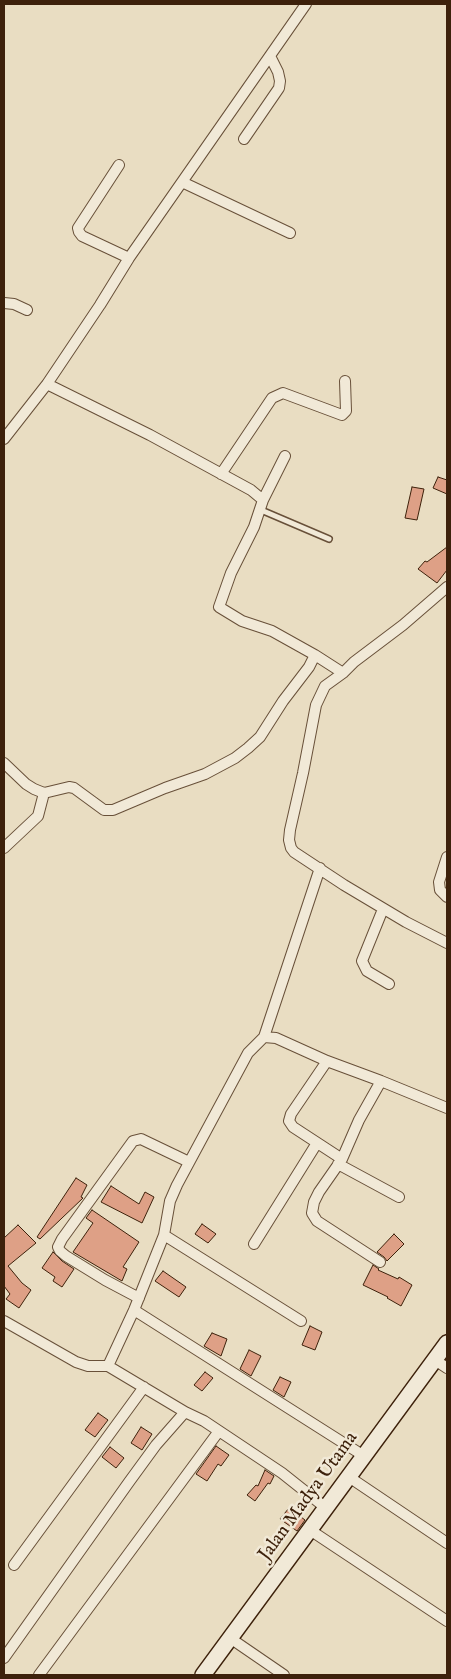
<!DOCTYPE html>
<style>
body{margin:0}
#map{position:relative;width:451px;height:1679px;overflow:hidden;background:#e9ddc2;font-family:"IM FELL English",serif}
canvas{display:block}
.frame{position:absolute;inset:0;border:5px solid #3d210b;pointer-events:none}
</style>
<div id="map">
<canvas width="451" height="1679"></canvas>
<div class="frame"></div>
</div>
<script>
const g = document.querySelector('canvas').getContext('2d');
g.lineJoin = 'round';
function paint(path, color) { g.fillStyle = color; g.fill(path, 'evenodd'); }
const toPath = rows => new Path2D(rows.map(r => 'M' + r).join(''));
function trace(path, color, width, dash) { g.strokeStyle = color; g.lineWidth = width; g.lineCap = dash ? 'butt' : 'round'; g.setLineDash(dash || []); g.stroke(path); }
function label(font, color, halo, rows, align = 'center') {
  g.font = font + ' "IM FELL English",serif'; g.lineWidth = 5; g.setLineDash([]); g.textBaseline = 'middle'; g.strokeStyle = halo; g.fillStyle = color; for (const [text, x, y, turn = 0] of rows) {
    g.save(); g.translate(x, y); g.rotate((+turn || 0) * Math.PI / 180); g.textAlign = isNaN(turn) ? turn : align; if (halo) g.strokeText(text, 0, 0); g.fillText(text, 0, 0); g.restore();
  }
}
const building = toPath([
 [438,477,447,480,447,494,433,488,438,477],
 [412,487,424,489,417,520,405,518,412,487],
 [447,547,447,570,437,583,418,569,425,561,427,562,447,547],
 [76,1178,87,1185,81,1197,83,1198,40,1239,37,1237,76,1178],
 [111,1186,139,1204,145,1192,154,1197,142,1223,101,1202,111,1186],
 [92,1210,139,1242,123,1267,127,1269,122,1281,73,1252,93,1223,86,1218,92,1210],
 [202,1224,216,1234,208,1243,195,1234,202,1224],
 [18,1225,36,1243,8,1266,22,1283,31,1290,19,1308,6,1299,10,1294,4,1286,4,1238,18,1225],
 [394,1234,404,1244,387,1261,384,1257,377,1252,394,1234],
 [53,1252,62,1261,74,1269,62,1287,53,1281,55,1277,42,1268,53,1252],
 [373,1265,379,1269,378,1270,398,1279,399,1277,412,1285,401,1306,387,1298,388,1297,363,1285,373,1265],
 [163,1271,186,1287,179,1297,155,1281,163,1271],
 [310,1326,322,1332,315,1350,302,1345,310,1326],
 [212,1333,227,1339,221,1356,204,1346,212,1333],
 [249,1350,261,1356,251,1376,240,1369,249,1350],
 [205,1372,213,1378,202,1391,194,1385,205,1372],
 [280,1377,291,1382,284,1397,273,1390,280,1377],
 [98,1413,108,1420,95,1437,85,1430,98,1413],
 [141,1427,152,1434,142,1450,131,1443,141,1427],
 [216,1446,229,1455,221,1466,218,1464,207,1481,196,1474,216,1446],
 [110,1447,124,1458,116,1468,102,1457,110,1447],
 [265,1470,274,1476,270,1484,268,1483,255,1501,247,1495,256,1485,258,1486,265,1470],
 [289,1508,305,1520,297,1531,280,1519,289,1508]
]);
const lane = toPath([
 [261,510,329,539]
]);
const street = toPath([
 [244,139,279,88,280,81,278,72,270,56],
 [119,165,78,228,79,232,82,236,129,258],
 [182,182,290,233],
 [4,303,14,304,27,310],
 [47,384,150,435,251,490,263,500,254,527,231,573,219,607,242,621,272,631,315,655],
 [4,439,47,384,100,305,129,258,306,4],
 [221,474,272,398,283,393,342,415,346,411,345,381],
 [263,500,285,456],
 [343,673,354,662,403,625,447,587],
 [4,763,26,784,34,789,44,793,69,787,74,788,104,810,113,810,165,788,205,774,235,758,248,748,260,737,283,701,309,667,315,655,343,673,325,686,316,705,303,773,290,830,289,840,291,848,294,852,344,885,406,922,447,943],
 [4,848,38,816,44,793],
 [447,857,439,882,440,890,447,897],
 [383,909,362,961,367,971,389,984],
 [264,1037,320,868],
 [327,1061,291,1114,289,1121,293,1127,342,1159],
 [338,1164,399,1197],
 [164,1235,301,1321],
 [254,1244,317,1143],
 [380,1262,317,1221,312,1213,314,1202,319,1192,342,1159,359,1120,381,1081],
 [139,1298,105,1280,66,1256,60,1251,58,1247,62,1239,133,1141,141,1139,189,1162],
 [134,1310,364,1456],
 [4,1321,76,1362,88,1366,108,1366,185,1412,204,1421,282,1473,326,1508],
 [435,1360,447,1368],
 [108,1366,134,1310,164,1235,170,1201,177,1185,248,1053,264,1037,276,1038,327,1061,381,1081,447,1108],
 [349,1477,447,1543],
 [310,1530,447,1621],
 [14,1565,144,1387],
 [230,1638,284,1675],
 [4,1658,129,1482,156,1445,185,1412],
 [39,1675,219,1431]
]);
const secondary = toPath([
 [203,1675,447,1343]
]);
const streetNames = [
 ["Jalan Madya Utama",309,1497,-54]
];
paint(building, '#dea086');
trace(building, '#3d210b', 1);
trace(lane, '#685039', 8);
trace(street, '#685039', 12);
trace(secondary, '#3d210b', 18);
trace(lane, '#f1e9d7', 5);
trace(street, '#f1e9d7', 10);
trace(secondary, '#f1e9d7', 15);
label('19px', '#3d210b', '#f1e9d7', streetNames);
</script>
